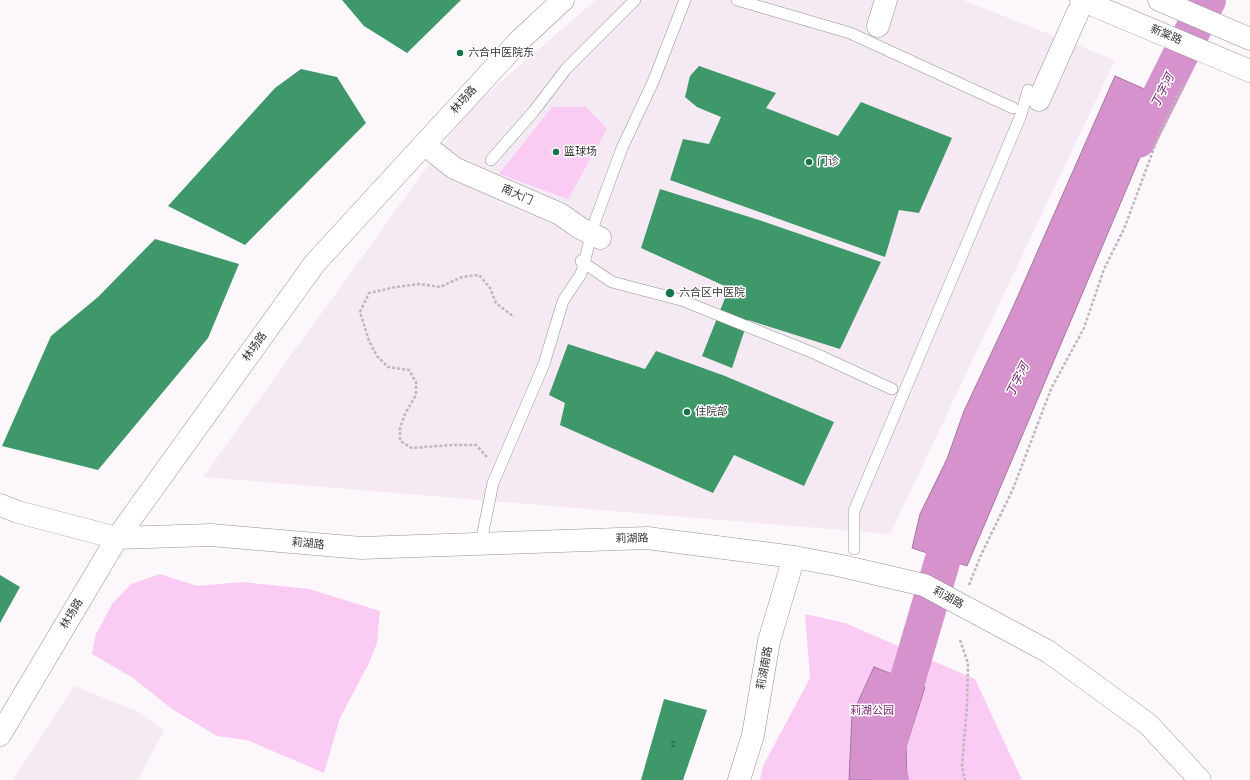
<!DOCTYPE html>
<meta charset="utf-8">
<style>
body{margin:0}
canvas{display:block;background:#fcf7fb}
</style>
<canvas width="1250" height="780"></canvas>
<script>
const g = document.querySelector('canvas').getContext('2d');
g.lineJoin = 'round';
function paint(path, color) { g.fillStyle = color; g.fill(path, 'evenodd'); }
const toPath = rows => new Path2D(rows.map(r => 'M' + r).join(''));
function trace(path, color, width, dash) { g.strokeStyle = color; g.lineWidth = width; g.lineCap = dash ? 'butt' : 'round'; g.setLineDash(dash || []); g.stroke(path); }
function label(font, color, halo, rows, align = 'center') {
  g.font = font + ' "Archivo Narrow","Noto Sans SC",sans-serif'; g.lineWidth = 3; g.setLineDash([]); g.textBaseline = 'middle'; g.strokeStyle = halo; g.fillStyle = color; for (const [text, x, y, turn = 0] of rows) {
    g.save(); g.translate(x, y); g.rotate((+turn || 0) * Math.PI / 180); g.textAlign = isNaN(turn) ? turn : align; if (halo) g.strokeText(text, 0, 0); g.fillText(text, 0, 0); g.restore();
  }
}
const built = toPath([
 [596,0,963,0,1115,60,890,534,203,477,469,109],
 [74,686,139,712,164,730,138,780,13,780]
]);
const green = toPath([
 [552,107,586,107,607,129,568,199,499,174],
 [160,574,197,586,242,582,309,589,380,611,377,643,369,663,340,718,324,773,247,740,217,736,172,709,133,678,92,654,95,636,112,604,131,584],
 [805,614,845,623,975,679,1022,780,760,780,763,766,810,678]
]);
const water = toPath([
 [1115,76,1165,98,967,566,912,548,920,514,947,459,964,411,1013,307,1115,76],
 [874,667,925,687,906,747,907,780,849,780,852,715,874,667]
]);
const river = toPath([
 [1138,140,1208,0],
 [891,780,884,760,957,511]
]);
const building = toPath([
 [342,0,461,0,407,53,364,26],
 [699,66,776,93,766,108,838,136,861,102,952,138,919,213,899,210,885,257,670,180,683,139,709,144,721,117,697,107,685,97,690,76],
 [301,69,337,77,366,123,245,245,168,206,275,88],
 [660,189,759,220,881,262,840,349,748,320,732,368,702,356,729,288,641,248],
 [155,239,239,264,208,338,98,470,2,446,51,336,98,297],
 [568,344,645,369,656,351,725,376,834,422,804,486,734,455,713,493,560,425,565,403,549,395],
 [0,575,20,587,0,623],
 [664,699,707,710,683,780,641,780]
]);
const path = toPath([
 [487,457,476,445,452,445,412,448,400,441,400,428,405,414,416,395,416,382,409,370,388,367,377,356,369,341,360,312,369,293,396,287,419,284,440,287,462,277,479,275,490,288,496,303,514,317],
 [969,585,981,555,1013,489,1051,389,1084,328,1104,269,1124,229,1160,132,1183,84],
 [960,640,968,663,967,706,962,766,965,780]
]);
const service = toPath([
 [737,0,850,33,1013,108],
 [491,160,534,111,566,69,635,0],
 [581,261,612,282,681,300,816,354,892,389],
 [482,537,493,483,544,364,563,301,581,274,595,221,622,148,653,82,685,0],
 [854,549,854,511,1021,115,1028,90]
]);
const minor = toPath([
 [878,26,886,0],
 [1039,100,1078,12],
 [434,152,454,168,560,214,580,228,600,238],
 [739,780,753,735,769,641,794,557]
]);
const tertiary = toPath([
 [0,505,18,512,117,538,211,535,361,548,647,538,794,557,842,566,924,585,1049,652,1148,724,1200,780],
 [0,735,117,538,315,263,519,41,563,0]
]);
const secondary = toPath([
 [1081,0,1250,71],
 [1159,0,1250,39]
]);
const markers = [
 [460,53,4,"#14744a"],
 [556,152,4,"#14744a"],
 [809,162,4,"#14744a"],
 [670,293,5,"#14744a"],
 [687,412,4,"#14744a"]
];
const numberNames = [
 ["2",673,745]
];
const streetNames = [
 ["新棠路",1166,35,23],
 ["林场路",464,100,-48],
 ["南大门",517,195,24],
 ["林场路",255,347,-54],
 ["莉湖路",632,539,-1],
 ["莉湖路",308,544,5],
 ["莉湖路",948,598,28],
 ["林场路",72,614,-59],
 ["莉湖南路",765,668,-80]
];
const poiNames = [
 ["六合中医院东",468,53],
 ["篮球场",564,152],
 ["门诊",817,162],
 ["六合区中医院",679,293],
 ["住院部",695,412]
];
const parkNames = [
 ["莉湖公园",872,711]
];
const waterNames = [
 ["丁字河",1163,91,-63],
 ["丁字河",1018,380,-63]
];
paint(built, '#f5eaf3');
paint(green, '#faccf4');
paint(water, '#d592cd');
trace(water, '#a5769f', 1);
trace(river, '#d592cd', 36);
paint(building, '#3e986a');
trace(service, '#959194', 12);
trace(minor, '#959194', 23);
trace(tertiary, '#959194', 23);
trace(secondary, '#959194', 23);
trace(path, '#bcb8bb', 2.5, [3, 2]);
trace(service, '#fff', 11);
trace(minor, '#fff', 22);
trace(tertiary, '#fff', 22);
trace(secondary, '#fff', 22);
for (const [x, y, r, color] of markers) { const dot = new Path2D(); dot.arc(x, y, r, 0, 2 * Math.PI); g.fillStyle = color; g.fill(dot); trace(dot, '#fff', 1.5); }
label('9px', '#384d42', null, numberNames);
label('11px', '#363435', '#fff', streetNames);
label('11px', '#363435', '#fff', poiNames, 'left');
label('11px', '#772972', '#fff', parkNames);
label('italic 12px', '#70226c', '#fff', waterNames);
</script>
